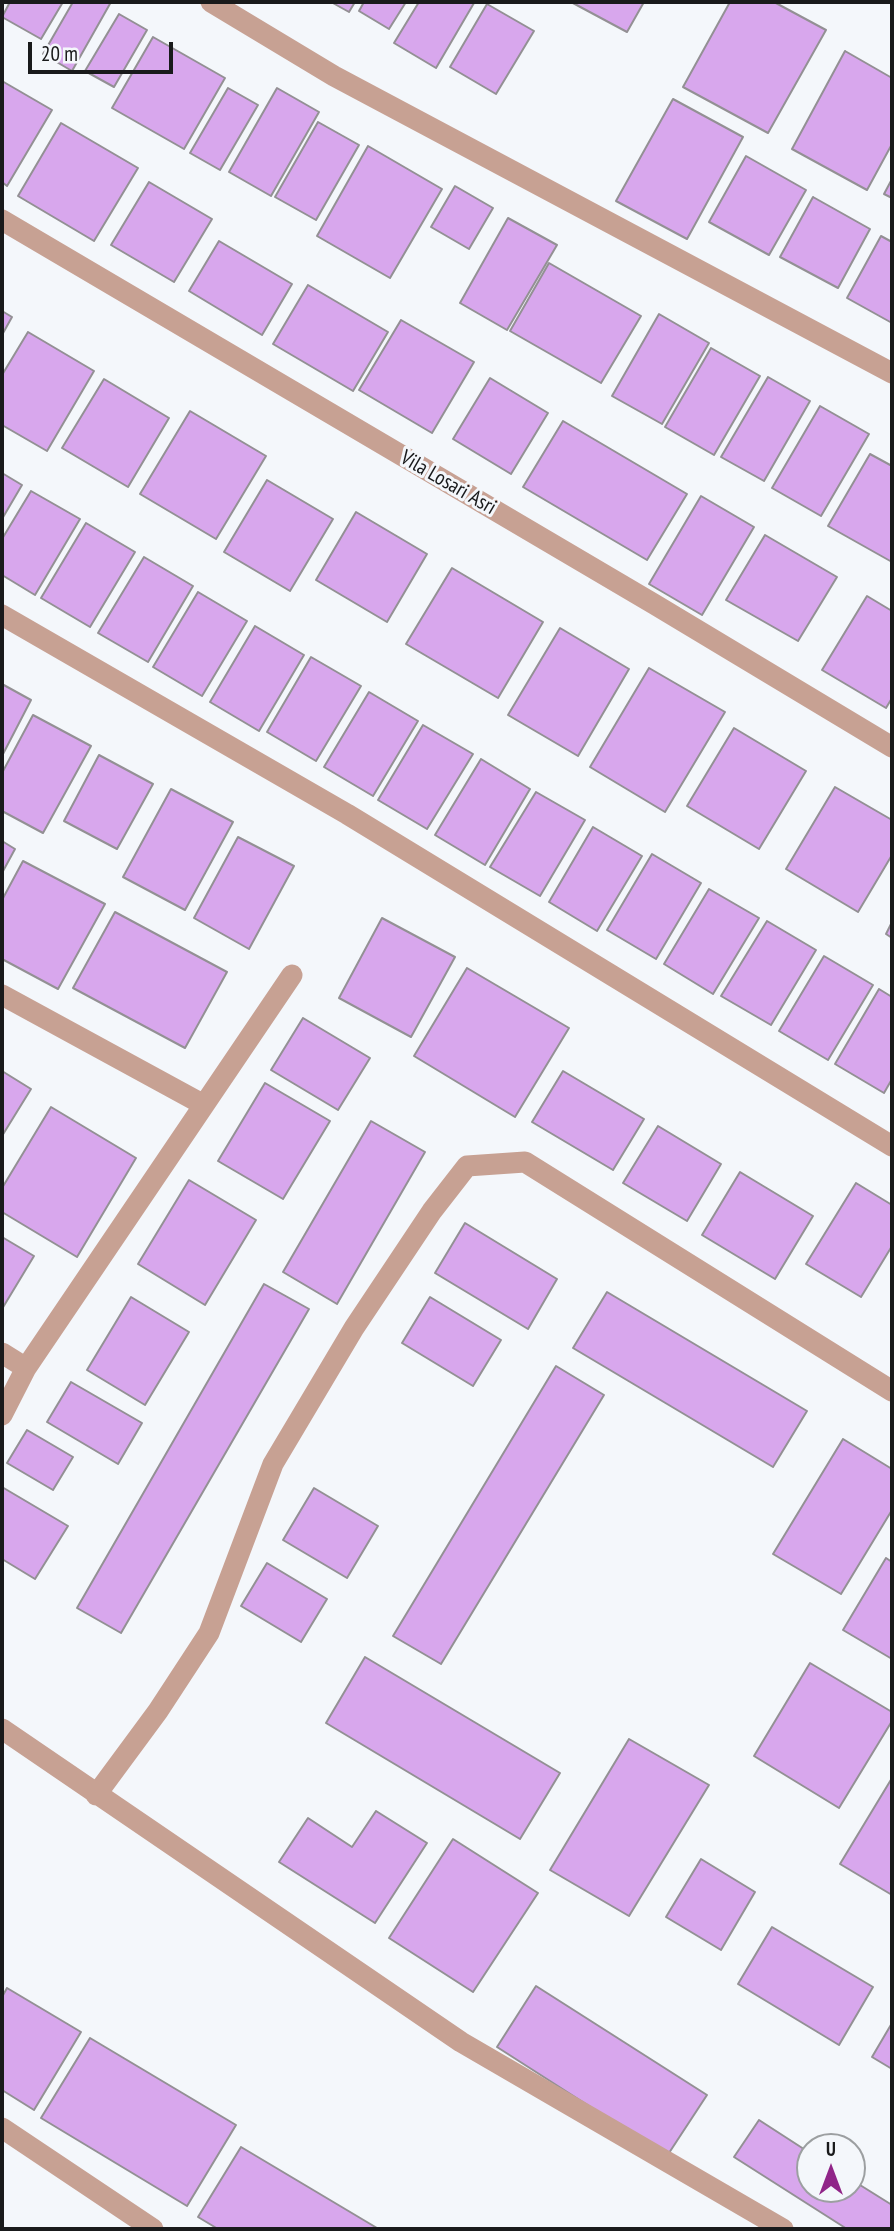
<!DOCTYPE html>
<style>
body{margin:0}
#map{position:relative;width:894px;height:2231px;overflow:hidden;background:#f4f7fb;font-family:"PT Sans Narrow",sans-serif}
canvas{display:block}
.frame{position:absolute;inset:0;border:4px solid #191a1b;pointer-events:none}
.north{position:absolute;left:796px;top:2133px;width:70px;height:70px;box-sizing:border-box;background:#f4f7fb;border:2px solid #9c9fa1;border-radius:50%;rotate:0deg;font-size:19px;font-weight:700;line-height:28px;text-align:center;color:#191a1b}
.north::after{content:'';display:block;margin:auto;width:24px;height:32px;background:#902588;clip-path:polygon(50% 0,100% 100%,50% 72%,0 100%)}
.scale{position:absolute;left:28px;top:42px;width:145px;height:32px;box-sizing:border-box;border:4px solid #191a1b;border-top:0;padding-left:9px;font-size:21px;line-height:24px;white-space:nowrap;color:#191a1b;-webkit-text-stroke:5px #f4f7fb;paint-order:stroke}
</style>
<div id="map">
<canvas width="894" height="2231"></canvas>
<div class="frame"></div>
<div class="north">U</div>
<div class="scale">20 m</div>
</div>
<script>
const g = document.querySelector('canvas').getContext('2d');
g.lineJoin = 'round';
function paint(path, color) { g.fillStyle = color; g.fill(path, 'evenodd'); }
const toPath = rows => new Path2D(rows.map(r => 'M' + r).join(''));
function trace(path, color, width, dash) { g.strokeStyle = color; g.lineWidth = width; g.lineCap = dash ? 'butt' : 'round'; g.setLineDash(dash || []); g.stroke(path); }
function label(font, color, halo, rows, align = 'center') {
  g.font = font + ' "PT Sans Narrow",sans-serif'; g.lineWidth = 6; g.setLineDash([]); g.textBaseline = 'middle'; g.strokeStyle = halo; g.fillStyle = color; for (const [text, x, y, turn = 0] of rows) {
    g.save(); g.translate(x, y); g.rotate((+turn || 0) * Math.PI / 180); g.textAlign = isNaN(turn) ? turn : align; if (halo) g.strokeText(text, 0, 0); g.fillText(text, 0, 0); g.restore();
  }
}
const building = toPath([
 [10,2,63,2,41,39,2,17,10,2],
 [73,2,111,2,72,71,43,54,73,2],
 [331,2,355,2,349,12,331,2],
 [364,2,406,2,389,29,359,11,364,2],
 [419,2,474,3,436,68,394,43,419,2],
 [571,2,644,2,627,32,571,2],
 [730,2,774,2,826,30,768,133,683,87,730,2],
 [487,4,534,31,496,94,450,67,487,4],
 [119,14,147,30,114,87,85,71,119,14],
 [153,37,225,78,184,149,112,108,153,37],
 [845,51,892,78,892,144,867,190,792,149,845,51],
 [2,81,52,110,7,186,2,182,2,81],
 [228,88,258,105,220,170,190,153,228,88],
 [277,88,319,112,271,196,229,172,277,88],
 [673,99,743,137,687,239,616,201,673,99],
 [318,122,359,145,316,220,275,197,318,122],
 [61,123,138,168,94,241,18,196,61,123],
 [368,146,442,189,390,278,317,236,368,146],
 [746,156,806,190,769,255,709,222,746,156],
 [892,179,892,198,884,194,892,179],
 [149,182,212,219,174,282,111,245,149,182],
 [455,186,493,208,469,249,431,227,455,186],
 [813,197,870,229,838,288,780,257,813,197],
 [508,218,557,245,507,330,460,303,508,218],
 [881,236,892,242,892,323,847,298,881,236],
 [219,241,292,284,262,335,189,291,219,241],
 [549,263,641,316,601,383,510,331,549,263],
 [308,285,388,332,353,391,273,344,308,285],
 [2,311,12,317,2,335,2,311],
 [659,314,709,343,662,424,612,396,659,314],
 [401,320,474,362,432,433,359,390,401,320],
 [28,332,94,371,47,451,2,425,2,375,28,332],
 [711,348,760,376,714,455,665,427,711,348],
 [768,377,810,401,764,481,721,457,768,377],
 [490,378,548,413,511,474,453,439,490,378],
 [104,379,169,418,128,487,62,448,104,379],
 [820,406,869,434,821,516,772,488,820,406],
 [190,411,266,456,216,539,140,494,190,411],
 [563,421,687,494,647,560,523,487,563,421],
 [870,454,892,466,892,562,828,526,870,454],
 [2,473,22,485,2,519,2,473],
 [267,480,333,519,290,591,224,552,267,480],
 [31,491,80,519,35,595,2,575,2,539,31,491],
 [701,496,754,527,702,615,649,584,701,496],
 [356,512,427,554,387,622,316,580,356,512],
 [86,523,135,552,90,627,41,598,86,523],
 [765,535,837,577,798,641,726,600,765,535],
 [144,557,193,586,148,662,98,633,144,557],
 [452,568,543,622,498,698,406,644,452,568],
 [198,592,247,621,202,696,153,667,198,592],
 [867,596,892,611,892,698,886,708,822,670,867,596],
 [255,626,304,655,259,731,210,702,255,626],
 [560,628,629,669,578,756,508,715,560,628],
 [311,657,361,686,316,761,267,732,311,657],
 [649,668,725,712,665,812,590,767,649,668],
 [2,684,31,700,2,756,2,684],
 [369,692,418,721,373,796,324,767,369,692],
 [33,715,91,746,43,833,2,811,2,773,33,715],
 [423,725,473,754,427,829,378,800,423,725],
 [734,728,806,771,759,849,687,806,734,728],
 [99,755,153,784,117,849,64,821,99,755],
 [481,759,530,789,485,865,435,835,481,759],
 [835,787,892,820,892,855,858,912,786,869,835,787],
 [171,789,233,822,185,910,123,877,171,789],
 [536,792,585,820,540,896,490,867,536,792],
 [593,827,642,856,597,931,549,902,593,827],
 [238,837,294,866,249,949,194,918,238,837],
 [2,841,15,849,2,873,2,841],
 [652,854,701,883,656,959,607,930,652,854],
 [23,861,105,904,58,989,2,959,2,900,23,861],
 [709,889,759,918,713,994,664,964,709,889],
 [115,912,227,972,185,1048,73,988,115,912],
 [382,918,455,957,411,1037,339,998,382,918],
 [767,921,816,950,771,1025,721,996,767,921],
 [892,922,892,938,886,934,892,922],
 [824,956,873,985,828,1060,779,1031,824,956],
 [467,968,569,1028,515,1117,414,1056,467,968],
 [879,989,892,997,892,1079,884,1093,835,1064,879,989],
 [303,1018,370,1058,338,1110,271,1070,303,1018],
 [2,1071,31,1089,2,1136,2,1071],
 [563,1071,644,1119,613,1170,532,1122,563,1071],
 [265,1083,330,1121,283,1199,218,1161,265,1083],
 [51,1107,136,1158,77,1257,2,1212,2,1188,51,1107],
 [371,1121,425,1152,337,1304,283,1272,371,1121],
 [658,1126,721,1164,687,1221,623,1183,658,1126],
 [740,1172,813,1216,775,1279,702,1235,740,1172],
 [189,1180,256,1220,205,1305,138,1264,189,1180],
 [856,1183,892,1205,892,1246,861,1297,806,1264,856,1183],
 [465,1223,557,1279,528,1329,435,1273,465,1223],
 [2,1237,34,1256,2,1309,2,1237],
 [264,1284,309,1309,121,1633,77,1608,264,1284],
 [607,1292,807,1411,773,1467,573,1348,607,1292],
 [131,1297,189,1332,145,1405,87,1370,131,1297],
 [430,1297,501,1340,473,1386,402,1343,430,1297],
 [556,1366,604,1395,441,1664,393,1636,556,1366],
 [71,1382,142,1423,118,1464,47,1422,71,1382],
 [27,1430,73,1457,53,1490,7,1463,27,1430],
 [843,1439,892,1469,892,1510,841,1594,773,1554,843,1439],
 [2,1487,68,1526,35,1579,2,1559,2,1487],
 [314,1488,378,1526,347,1578,283,1540,314,1488],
 [886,1558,892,1562,892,1659,843,1630,886,1558],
 [267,1563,327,1599,301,1642,241,1606,267,1563],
 [365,1657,560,1773,520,1839,326,1723,365,1657],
 [810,1663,892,1712,892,1721,839,1808,754,1756,810,1663],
 [629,1739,709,1785,629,1916,550,1870,629,1739],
 [892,1778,892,1895,840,1864,892,1778],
 [376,1811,427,1843,375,1923,279,1862,308,1818,352,1847,376,1811],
 [453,1839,538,1893,473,1992,389,1938,453,1839],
 [701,1859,755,1892,721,1950,666,1917,701,1859],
 [772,1927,873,1987,839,2045,738,1984,772,1927],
 [536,1986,707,2095,667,2156,497,2047,536,1986],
 [7,1988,81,2032,34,2110,2,2090,2,1997,7,1988],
 [892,2023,892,2069,872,2057,892,2023],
 [90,2038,236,2125,187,2206,41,2118,90,2038],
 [759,2120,810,2153,810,2189,852,2189,852,2180,892,2205,892,2229,847,2229,734,2157,759,2120],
 [241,2147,377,2228,218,2229,198,2217,241,2147]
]);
const minor = toPath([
 [211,2,334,76,892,373],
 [2,220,654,604,892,747],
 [2,615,347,814,892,1146],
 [2,995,204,1105,26,1368,2,1353],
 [204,1105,292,975],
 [2,1415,26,1368],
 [2,1729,461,2042,783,2229],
 [96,1795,158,1711,209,1633,273,1464,354,1328,432,1211,467,1166,525,1162,892,1391],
 [2,2128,153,2229]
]);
const streetNames = [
 ["Vila Losari Asri",448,483,30]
];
paint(building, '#d8a7ed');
trace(building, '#939094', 2);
trace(minor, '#c7a193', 21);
label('21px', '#191a1b', '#f4f7fb', streetNames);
</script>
